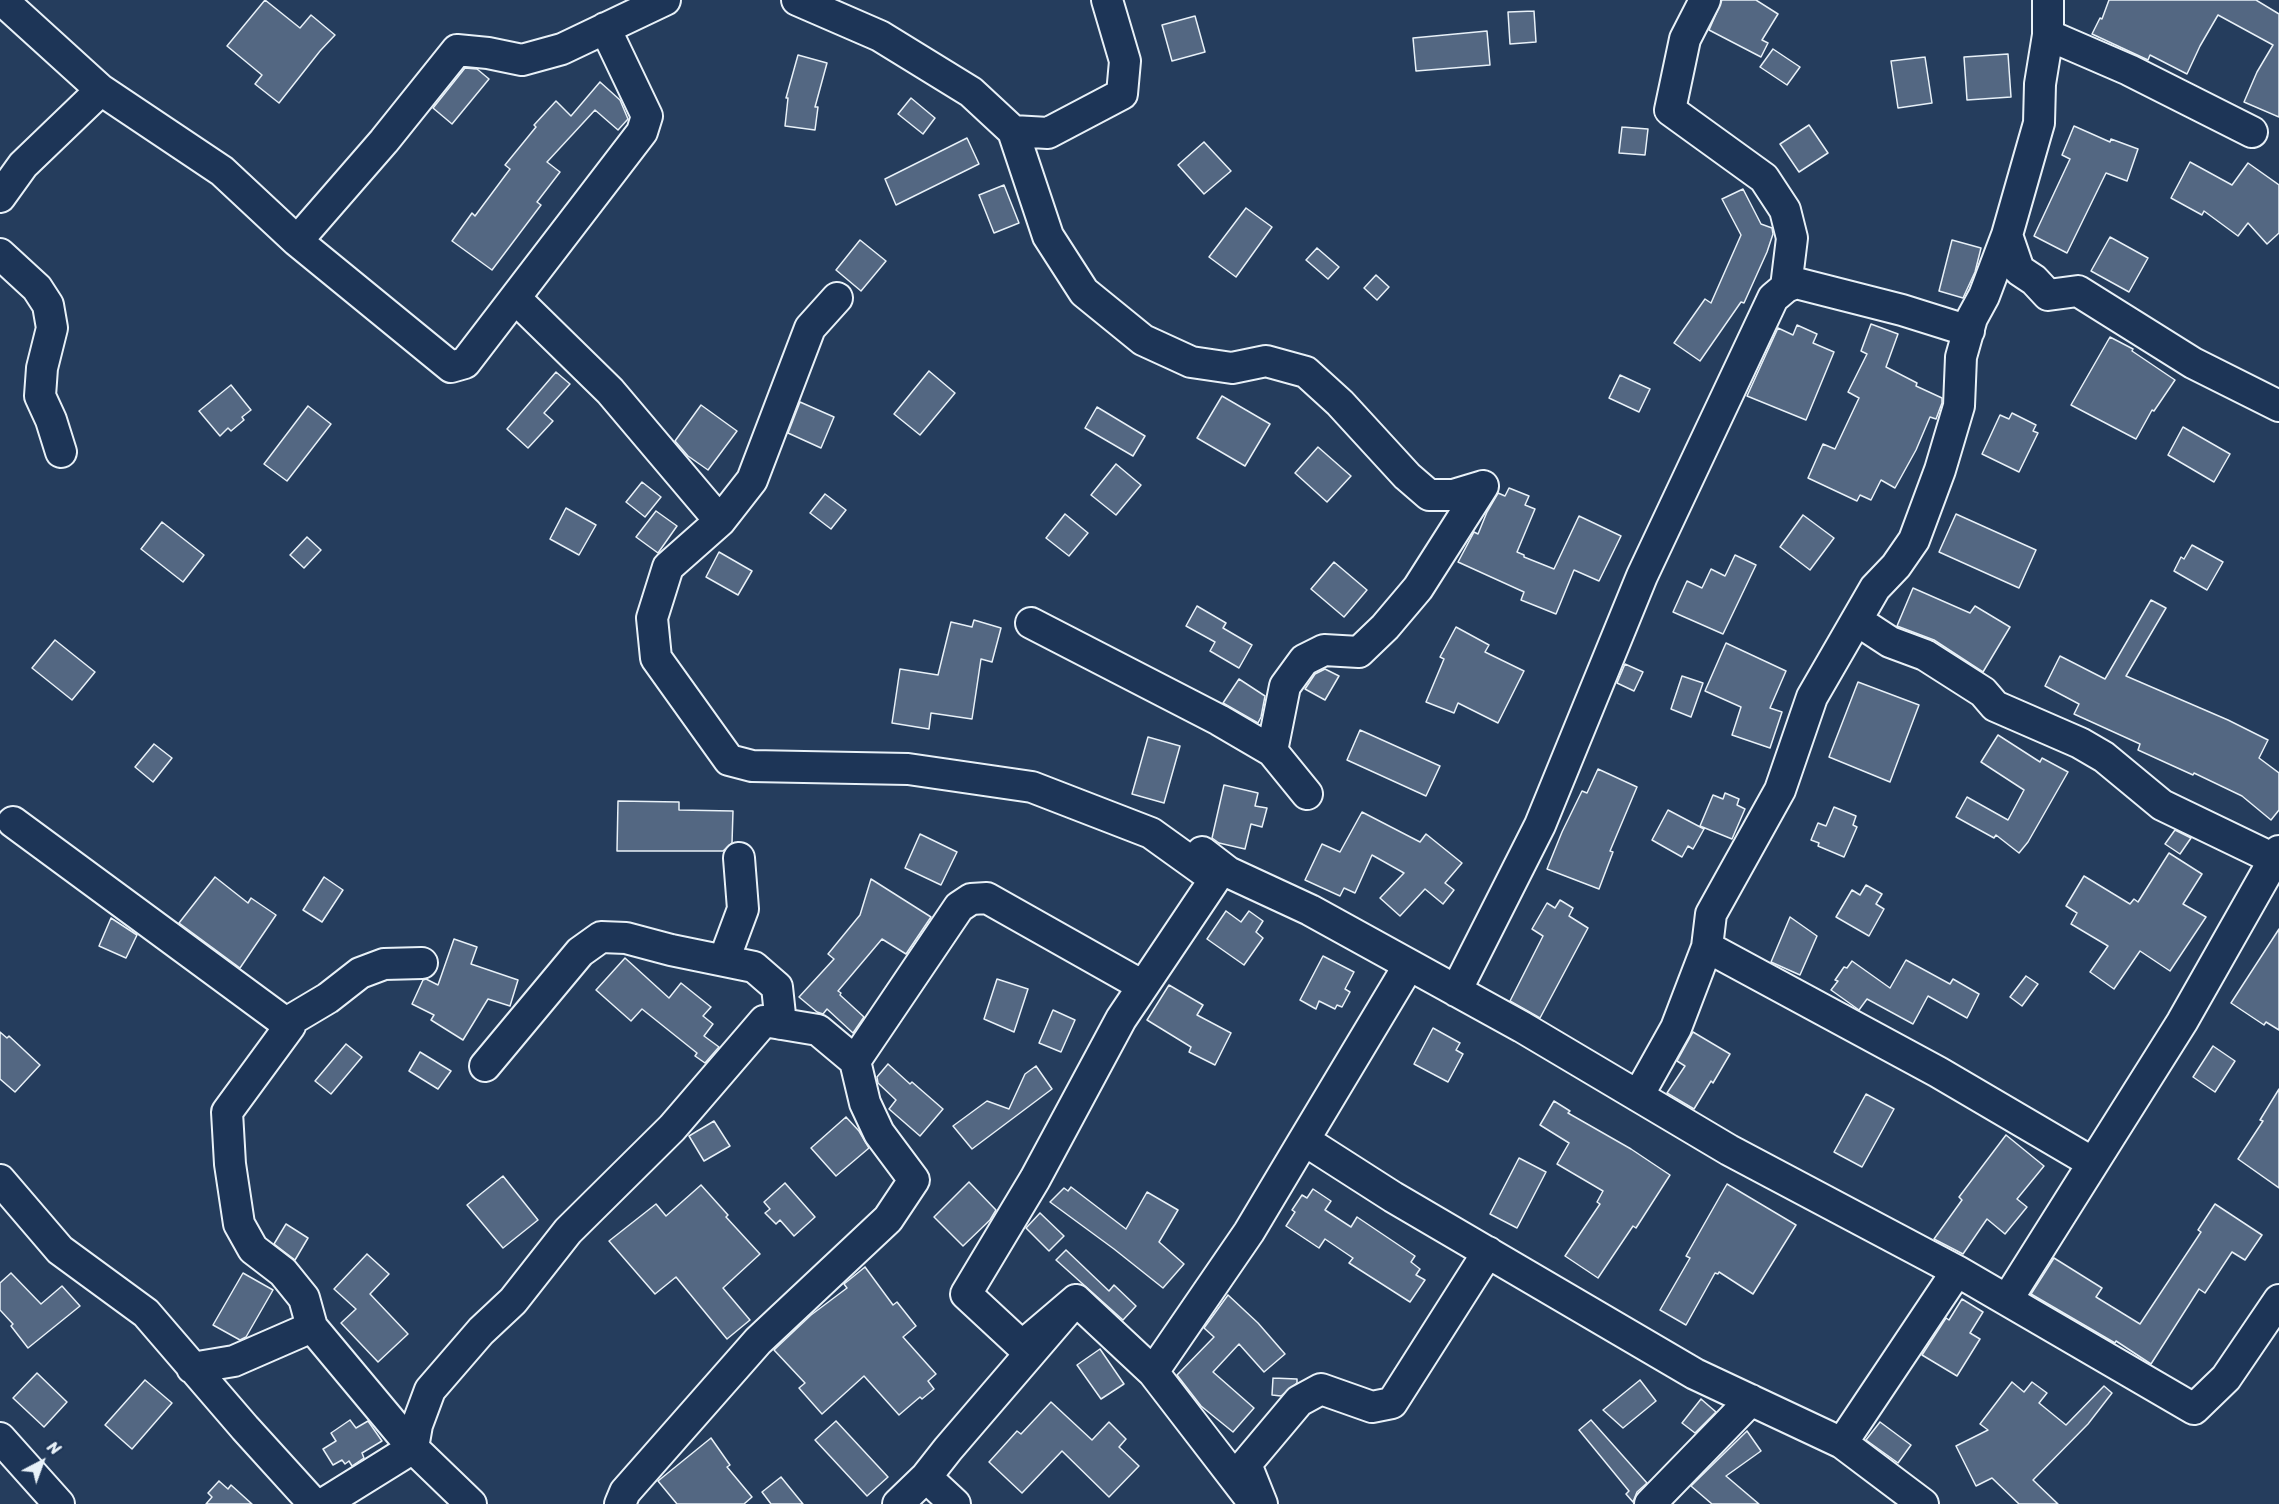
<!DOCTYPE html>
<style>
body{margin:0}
#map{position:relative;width:2279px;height:1504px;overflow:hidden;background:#253d5d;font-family:Sriracha,sans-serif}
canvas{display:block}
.north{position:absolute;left:12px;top:1432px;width:60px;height:60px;-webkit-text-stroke:4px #1d3557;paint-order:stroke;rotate:41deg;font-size:16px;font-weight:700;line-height:24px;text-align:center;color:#e8f1f8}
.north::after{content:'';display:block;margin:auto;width:21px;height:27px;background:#e8f1f8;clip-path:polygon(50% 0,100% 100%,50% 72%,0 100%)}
</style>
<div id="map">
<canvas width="2279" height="1504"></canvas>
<div class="north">N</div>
</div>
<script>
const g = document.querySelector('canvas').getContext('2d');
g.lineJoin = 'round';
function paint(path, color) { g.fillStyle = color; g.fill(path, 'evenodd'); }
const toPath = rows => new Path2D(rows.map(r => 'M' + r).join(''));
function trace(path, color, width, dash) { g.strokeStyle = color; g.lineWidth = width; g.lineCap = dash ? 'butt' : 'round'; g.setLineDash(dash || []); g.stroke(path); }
const building = toPath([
 [265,0,300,28,311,15,335,35,320,51,279,103,255,84,262,75,227,46,265,0],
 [1722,0,1756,0,1778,14,1762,40,1768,43,1761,57,1709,30,1722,0],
 [2109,0,2256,0,2279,14,2279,117,2244,102,2257,72,2273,45,2218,15,2200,46,2187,74,2150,55,2148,60,2092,34,2100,18,2102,19,2109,0],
 [1534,11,1536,42,1510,44,1508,12,1534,11],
 [1195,16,1205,52,1172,61,1162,25,1195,16],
 [1487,31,1490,65,1416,71,1413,38,1487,31],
 [1773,49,1800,67,1787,85,1760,67,1773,49],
 [2008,54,2011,97,1967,100,1964,57,2008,54],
 [798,55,827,63,815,107,818,107,815,130,785,126,788,98,786,98,798,55],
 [1925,57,1932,103,1898,108,1891,61,1925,57],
 [465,68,477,69,489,79,452,124,433,108,465,68],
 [600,82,620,100,628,119,618,130,595,110,547,162,560,172,537,202,541,205,492,270,452,241,472,213,475,216,510,169,505,165,536,127,534,125,556,101,571,116,600,82],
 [911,98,935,118,923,134,898,114,911,98],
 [1809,125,1828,153,1799,172,1780,144,1809,125],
 [2074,126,2110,142,2111,139,2138,149,2127,181,2106,173,2067,253,2034,236,2070,159,2062,155,2074,126],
 [1622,127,1648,129,1645,155,1619,153,1622,127],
 [967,138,979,164,896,205,885,179,967,138],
 [1204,142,1231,171,1204,194,1178,165,1204,142],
 [2190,162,2232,185,2248,163,2279,185,2279,233,2267,244,2248,223,2238,236,2204,211,2202,215,2171,198,2190,162],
 [1004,185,1019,223,994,233,979,195,1004,185],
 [1743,189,1761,224,1772,228,1773,234,1767,252,1744,303,1741,302,1700,361,1674,343,1705,299,1711,303,1741,235,1722,199,1743,189],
 [1246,208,1272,227,1236,277,1209,257,1246,208],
 [2110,237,2148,258,2129,292,2091,271,2110,237],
 [860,240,886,261,861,291,836,270,860,240],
 [1952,240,1981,248,1975,272,1963,298,1939,291,1952,240],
 [1317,248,1339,267,1328,279,1306,260,1317,248],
 [1376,275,1389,287,1377,300,1364,288,1376,275],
 [1871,324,1898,334,1886,367,1917,383,1916,386,1942,398,1942,403,1936,419,1930,417,1916,450,1895,488,1881,480,1871,500,1860,495,1857,501,1808,478,1823,444,1835,449,1859,398,1848,392,1867,354,1861,351,1871,324],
 [1797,325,1817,334,1813,343,1834,352,1806,420,1747,396,1778,328,1793,335,1797,325],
 [2110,337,2133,349,2132,351,2175,380,2154,411,2152,410,2136,439,2071,405,2110,337],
 [929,371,955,393,920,435,894,414,929,371],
 [556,372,570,384,544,413,553,421,528,448,507,429,556,372],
 [1620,375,1650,389,1639,412,1609,398,1620,375],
 [231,385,251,410,242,417,244,420,231,431,228,428,220,436,199,411,231,385],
 [1222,396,1270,424,1245,466,1197,438,1222,396],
 [800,402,834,417,821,448,788,433,800,402],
 [701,405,737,431,708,470,688,456,675,441,701,405],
 [308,406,331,424,287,481,264,464,308,406],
 [1097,407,1145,436,1133,456,1085,428,1097,407],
 [2012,413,2036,425,2033,431,2038,433,2019,472,1982,454,2000,415,2009,419,2012,413],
 [2183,427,2230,454,2214,482,2168,455,2183,427],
 [1318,447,1351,476,1327,502,1295,473,1318,447],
 [1116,464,1141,485,1116,515,1091,495,1116,464],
 [642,482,661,497,645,517,626,502,642,482],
 [1509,488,1529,496,1525,505,1535,509,1517,552,1524,555,1524,557,1554,569,1579,516,1621,536,1599,581,1574,570,1556,614,1521,600,1524,592,1458,562,1474,532,1478,534,1487,512,1498,493,1505,496,1509,488],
 [825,494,846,510,831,529,810,513,825,494],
 [566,508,596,525,579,555,550,539,566,508],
 [656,511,677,526,658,553,636,537,656,511],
 [1065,514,1088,533,1069,556,1046,538,1065,514],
 [1956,514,2036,550,2019,588,1939,552,1956,514],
 [1803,515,1834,538,1810,570,1780,547,1803,515],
 [162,522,204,555,183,582,141,549,162,522],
 [307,537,321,550,304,568,290,555,307,537],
 [2192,545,2223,562,2207,590,2174,571,2181,557,2184,559,2192,545],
 [719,552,752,571,738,595,706,577,719,552],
 [1735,555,1756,565,1723,634,1673,612,1687,581,1702,588,1711,569,1725,576,1735,555],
 [1334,562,1367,590,1344,617,1311,589,1334,562],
 [1913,588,1970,613,1975,606,2010,627,1983,672,1934,640,1897,626,1913,588],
 [2151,600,2166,608,2126,676,2228,720,2268,740,2259,758,2279,773,2279,810,2271,820,2242,796,2194,773,2193,775,2138,750,2140,744,2074,714,2079,704,2045,686,2060,656,2105,679,2151,600],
 [1197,606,1226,623,1223,628,1252,645,1239,668,1210,651,1215,642,1186,626,1197,606],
 [974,620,1001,628,992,662,981,659,972,719,931,713,929,729,892,723,900,669,938,675,951,622,972,627,974,620],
 [1456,627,1489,645,1485,652,1524,671,1498,723,1458,703,1454,713,1426,702,1444,659,1440,657,1456,627],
 [55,640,95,672,72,700,32,668,55,640],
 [1726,643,1786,671,1770,708,1782,712,1770,748,1732,735,1741,707,1705,691,1726,643],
 [1625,664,1643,672,1634,691,1617,683,1625,664],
 [1325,669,1339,676,1325,700,1305,689,1315,674,1325,669],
 [1682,676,1703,683,1691,717,1671,709,1682,676],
 [1239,679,1265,696,1261,717,1258,723,1223,703,1239,679],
 [1858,682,1919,705,1890,782,1829,757,1858,682],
 [1360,730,1440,766,1426,796,1347,760,1360,730],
 [1998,735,2040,762,2042,758,2068,772,2028,842,2019,853,1996,835,1994,838,1956,817,1967,797,2008,820,2024,790,1981,762,1998,735],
 [1148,737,1180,746,1164,803,1132,794,1148,737],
 [154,744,172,758,153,782,135,767,154,744],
 [1598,769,1637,787,1610,851,1613,852,1599,889,1547,869,1562,832,1582,791,1587,793,1598,769],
 [1224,785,1258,793,1255,806,1267,808,1262,827,1251,824,1245,849,1219,843,1212,838,1224,785],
 [1725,793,1739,799,1737,805,1745,809,1732,839,1700,826,1713,795,1723,799,1725,793],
 [618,801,679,802,679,810,733,811,732,843,723,851,617,851,618,801],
 [1834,807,1856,816,1853,825,1857,827,1844,857,1818,846,1819,843,1811,840,1818,823,1826,826,1834,807],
 [1668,810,1704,829,1693,849,1688,846,1682,857,1652,840,1668,810],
 [1362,812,1420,842,1426,834,1462,863,1445,883,1454,890,1443,904,1425,889,1400,916,1380,898,1404,873,1372,855,1355,893,1344,888,1340,896,1305,880,1322,844,1340,852,1362,812],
 [2175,830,2191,838,2180,854,2165,844,2175,830],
 [920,834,957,852,941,885,905,868,920,834],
 [2169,853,2202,874,2183,904,2206,917,2170,971,2140,951,2114,989,2090,972,2108,946,2071,924,2077,913,2066,906,2084,876,2130,904,2134,899,2138,902,2169,853],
 [215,877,248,903,251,898,276,915,240,968,179,923,215,877],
 [324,877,343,890,322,922,303,910,324,877],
 [871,879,931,917,906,954,882,939,838,991,841,993,840,995,864,1017,853,1033,827,1009,823,1014,817,1012,799,997,834,959,828,954,860,915,871,879],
 [1866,885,1882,894,1876,904,1884,909,1869,936,1836,917,1852,890,1860,895,1866,885],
 [1560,900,1573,908,1569,916,1588,928,1540,1018,1510,1001,1543,936,1532,929,1547,903,1555,908,1560,900],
 [1226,911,1241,922,1249,911,1263,921,1256,932,1263,938,1244,965,1207,939,1226,911],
 [1790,917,1817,936,1800,975,1771,962,1790,917],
 [111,918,137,935,126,958,99,946,111,918],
 [2279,929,2279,1030,2266,1022,2264,1025,2231,1003,2279,929],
 [454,939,477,947,471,964,518,980,510,1006,488,999,463,1040,431,1020,434,1015,412,1004,423,980,426,979,438,985,454,939],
 [1323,956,1354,972,1345,989,1350,992,1342,1007,1337,1005,1335,1009,1319,1001,1316,1009,1300,1000,1323,956],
 [625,958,669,998,681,983,711,1007,703,1016,713,1024,704,1036,719,1047,705,1063,695,1056,697,1053,642,1009,631,1021,596,990,625,958],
 [1906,960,1950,984,1953,979,1979,994,1967,1018,1928,996,1913,1024,1867,999,1859,1010,1831,990,1838,981,1835,980,1844,967,1847,968,1852,961,1890,988,1906,960],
 [2026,976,2038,984,2022,1006,2010,997,2026,976],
 [997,979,1028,989,1014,1032,984,1019,997,979],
 [1169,985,1203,1005,1197,1015,1231,1033,1215,1065,1189,1052,1191,1047,1147,1020,1169,985],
 [1053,1010,1075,1020,1061,1052,1039,1043,1053,1010],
 [1433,1028,1460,1043,1456,1050,1463,1054,1448,1082,1414,1064,1433,1028],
 [0,1032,7,1038,9,1036,40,1065,15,1092,0,1079,0,1032],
 [1693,1032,1730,1054,1713,1083,1711,1081,1694,1109,1667,1093,1685,1066,1677,1061,1693,1032],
 [346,1044,362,1057,331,1094,315,1081,346,1044],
 [2213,1046,2235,1061,2215,1092,2193,1077,2213,1046],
 [420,1052,451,1071,438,1089,409,1071,420,1052],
 [888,1064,910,1084,912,1082,943,1109,920,1136,889,1109,896,1100,878,1083,877,1077,888,1064],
 [1036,1066,1052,1089,972,1149,953,1126,987,1101,1009,1109,1025,1074,1036,1066],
 [2279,1089,2279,1188,2238,1159,2263,1121,2260,1120,2279,1089],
 [1866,1094,1894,1109,1862,1167,1834,1152,1866,1094],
 [1554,1101,1570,1111,1568,1113,1631,1149,1670,1175,1636,1228,1633,1226,1598,1278,1565,1256,1600,1204,1597,1202,1603,1191,1557,1164,1569,1143,1540,1125,1554,1101],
 [846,1117,859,1131,869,1148,836,1176,811,1148,846,1117],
 [714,1121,730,1146,704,1161,689,1136,714,1121],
 [2006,1135,2044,1166,2017,1199,2027,1207,2005,1234,1987,1219,1963,1254,1934,1239,1962,1200,1959,1197,2006,1135],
 [1519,1158,1546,1172,1517,1228,1490,1214,1519,1158],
 [503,1176,538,1220,503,1248,467,1205,503,1176],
 [969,1182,996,1210,990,1220,963,1246,934,1217,969,1182],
 [785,1183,815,1217,794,1236,780,1220,776,1224,765,1213,770,1209,764,1202,785,1183],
 [1727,1184,1796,1225,1753,1294,1719,1272,1718,1274,1715,1273,1686,1325,1660,1310,1690,1258,1686,1256,1727,1184],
 [701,1185,728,1215,726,1217,760,1254,723,1288,750,1320,727,1339,676,1277,655,1294,609,1241,656,1204,666,1216,701,1185],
 [1071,1187,1126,1229,1147,1192,1178,1210,1159,1242,1184,1264,1163,1288,1114,1249,1050,1202,1064,1188,1068,1191,1071,1187],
 [1313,1189,1331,1201,1325,1210,1351,1227,1357,1217,1415,1256,1411,1262,1420,1269,1416,1275,1425,1280,1410,1302,1349,1263,1353,1258,1325,1239,1319,1248,1286,1226,1295,1212,1292,1210,1302,1195,1307,1198,1313,1189],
 [2215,1204,2262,1235,2245,1260,2232,1252,2205,1293,2199,1289,2151,1364,2116,1341,2115,1343,2031,1294,2054,1258,2102,1288,2096,1297,2140,1324,2201,1232,2198,1230,2215,1204],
 [1040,1213,1064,1236,1049,1251,1026,1228,1040,1213],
 [286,1224,308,1238,295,1260,274,1244,286,1224],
 [1066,1250,1109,1291,1114,1285,1136,1306,1123,1320,1056,1260,1066,1250],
 [367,1254,389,1274,370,1294,408,1334,378,1362,341,1323,356,1309,334,1289,367,1254],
 [865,1267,893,1305,897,1302,916,1326,903,1337,936,1374,928,1381,934,1389,922,1399,920,1397,899,1415,864,1376,822,1414,799,1388,805,1383,774,1350,811,1315,847,1288,844,1284,865,1267],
 [11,1273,41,1304,62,1286,80,1306,28,1348,11,1326,13,1324,0,1310,0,1283,11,1273],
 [243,1273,273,1290,246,1337,240,1340,213,1325,243,1273],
 [1228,1295,1258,1323,1285,1354,1264,1372,1239,1344,1213,1372,1254,1408,1233,1432,1201,1406,1177,1375,1214,1337,1204,1328,1228,1295],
 [1962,1299,1983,1312,1970,1333,1980,1339,1957,1376,1922,1355,1946,1318,1949,1320,1962,1299],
 [1100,1349,1124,1384,1101,1399,1077,1365,1100,1349],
 [37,1373,67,1402,44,1427,13,1398,37,1373],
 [1273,1378,1297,1379,1297,1383,1281,1396,1272,1395,1273,1378],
 [145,1380,172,1403,132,1449,105,1425,145,1380],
 [1640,1380,1656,1401,1623,1428,1603,1410,1640,1380],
 [2012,1382,2024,1392,2032,1382,2047,1393,2039,1403,2066,1425,2104,1386,2112,1393,2088,1424,2033,1480,2058,1504,2019,1504,1992,1478,1976,1486,1956,1446,1988,1430,1980,1424,2012,1382],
 [1701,1399,1716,1412,1695,1433,1682,1423,1701,1399],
 [1051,1402,1092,1440,1109,1422,1126,1439,1119,1447,1139,1466,1109,1497,1062,1451,1022,1493,989,1462,1017,1431,1021,1434,1051,1402],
 [350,1420,356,1428,368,1421,382,1441,362,1453,364,1458,352,1466,349,1461,345,1464,342,1460,333,1465,323,1449,336,1441,331,1433,350,1420],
 [1591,1420,1647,1483,1637,1492,1633,1502,1626,1494,1629,1491,1579,1430,1591,1420],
 [836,1421,888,1477,867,1496,815,1440,836,1421],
 [1880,1422,1911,1445,1898,1463,1866,1440,1880,1422],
 [1747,1431,1761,1451,1726,1476,1759,1504,1712,1504,1691,1486,1747,1431],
 [711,1438,730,1465,727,1467,752,1497,744,1504,677,1504,658,1481,711,1438],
 [781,1477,803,1504,771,1504,762,1492,781,1477],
 [219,1481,228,1489,231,1485,252,1504,206,1504,212,1497,208,1493,219,1481]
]);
const minor = toPath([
 [2,0,101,90,222,171,297,241,451,367,465,363,642,132,647,116,605,28],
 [797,0,880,36,971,92,1013,131,1048,133,1122,94,1125,61,1107,0],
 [1705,0,1685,39,1670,110,1764,178,1785,210,1792,238,1786,287],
 [2048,35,2129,70,2252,132],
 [1013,131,1048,236,1084,292,1143,340,1191,362,1232,368,1266,361,1306,372,1340,403,1407,476,1429,495,1453,495,1483,486],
 [0,197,23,165,101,90],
 [2007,235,2019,270,2034,280,2048,295,2078,291,2193,363,2279,406],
 [297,241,384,141,457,50,488,53,522,60,562,49,665,0],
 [0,254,37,288,48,305,52,328,42,368,40,396,51,420,61,452],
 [515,298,610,391,720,521],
 [837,298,810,328,752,480,720,521,668,567,652,618,656,658,729,760,752,766,908,769,1032,787,1151,833,1215,879,1121,1019,1035,1179,966,1294,1022,1346,1076,1300],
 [1858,621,1890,642,1925,655,1983,692,1995,706,2080,743,2104,757,2162,805,2274,859],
 [1031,623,1219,720,1272,751,1307,794],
 [1272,751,1285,686,1304,660,1324,650,1359,652,1385,627,1418,588,1483,486],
 [13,822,290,1026,227,1112,230,1164,239,1224,253,1249,283,1272,304,1298,312,1327,413,1448,471,1504],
 [1202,852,1228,872,1310,910,1522,1027,1729,1150,1957,1271],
 [1707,947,1938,1072,2093,1163],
 [724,960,743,909,739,858],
 [1456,991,1540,825,1642,576,1773,298,1786,287,1796,283,1902,310,1969,331],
 [286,1023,328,998,360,973,384,964,422,963],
 [855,1061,959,907,971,899,987,898,1143,986],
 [485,1066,580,952,601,937,626,938,671,950,754,967,777,987,781,1024],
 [1638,1096,1676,1028,1707,947,1711,914,1780,790,1812,697,1875,588,1896,566,1914,540,1940,470,1959,406,1961,357,1972,318,1984,296,2007,235,2039,123,2040,84,2048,35,2048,0],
 [1304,1140,1409,965],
 [0,1180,60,1250,146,1313,245,1428,314,1504],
 [2007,1300,2182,1022,2279,851],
 [192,1368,234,1361,312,1327],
 [1153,1372,1250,1498],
 [0,1438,59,1504],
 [1842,1443,1957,1271,2194,1409,2226,1378,2279,1300],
 [323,1504,413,1448,417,1425,430,1390,481,1331,513,1301,568,1231,672,1128,764,1021,818,1030,855,1061,865,1103,879,1133,914,1180,888,1219,758,1341,625,1492,620,1504],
 [898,1504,926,1477],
 [955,1504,926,1477,948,1449,1076,1300,1153,1372,1249,1232,1304,1140,1393,1197,1695,1374,1842,1443,1923,1504],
 [1262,1504,1246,1464,1299,1401,1321,1389,1372,1407,1392,1403,1488,1252],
 [1650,1504,1751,1400]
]);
paint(building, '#536782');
trace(building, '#e8f1f8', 1.5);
trace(minor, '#e8f1f8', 34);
trace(minor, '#1d3557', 30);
</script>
